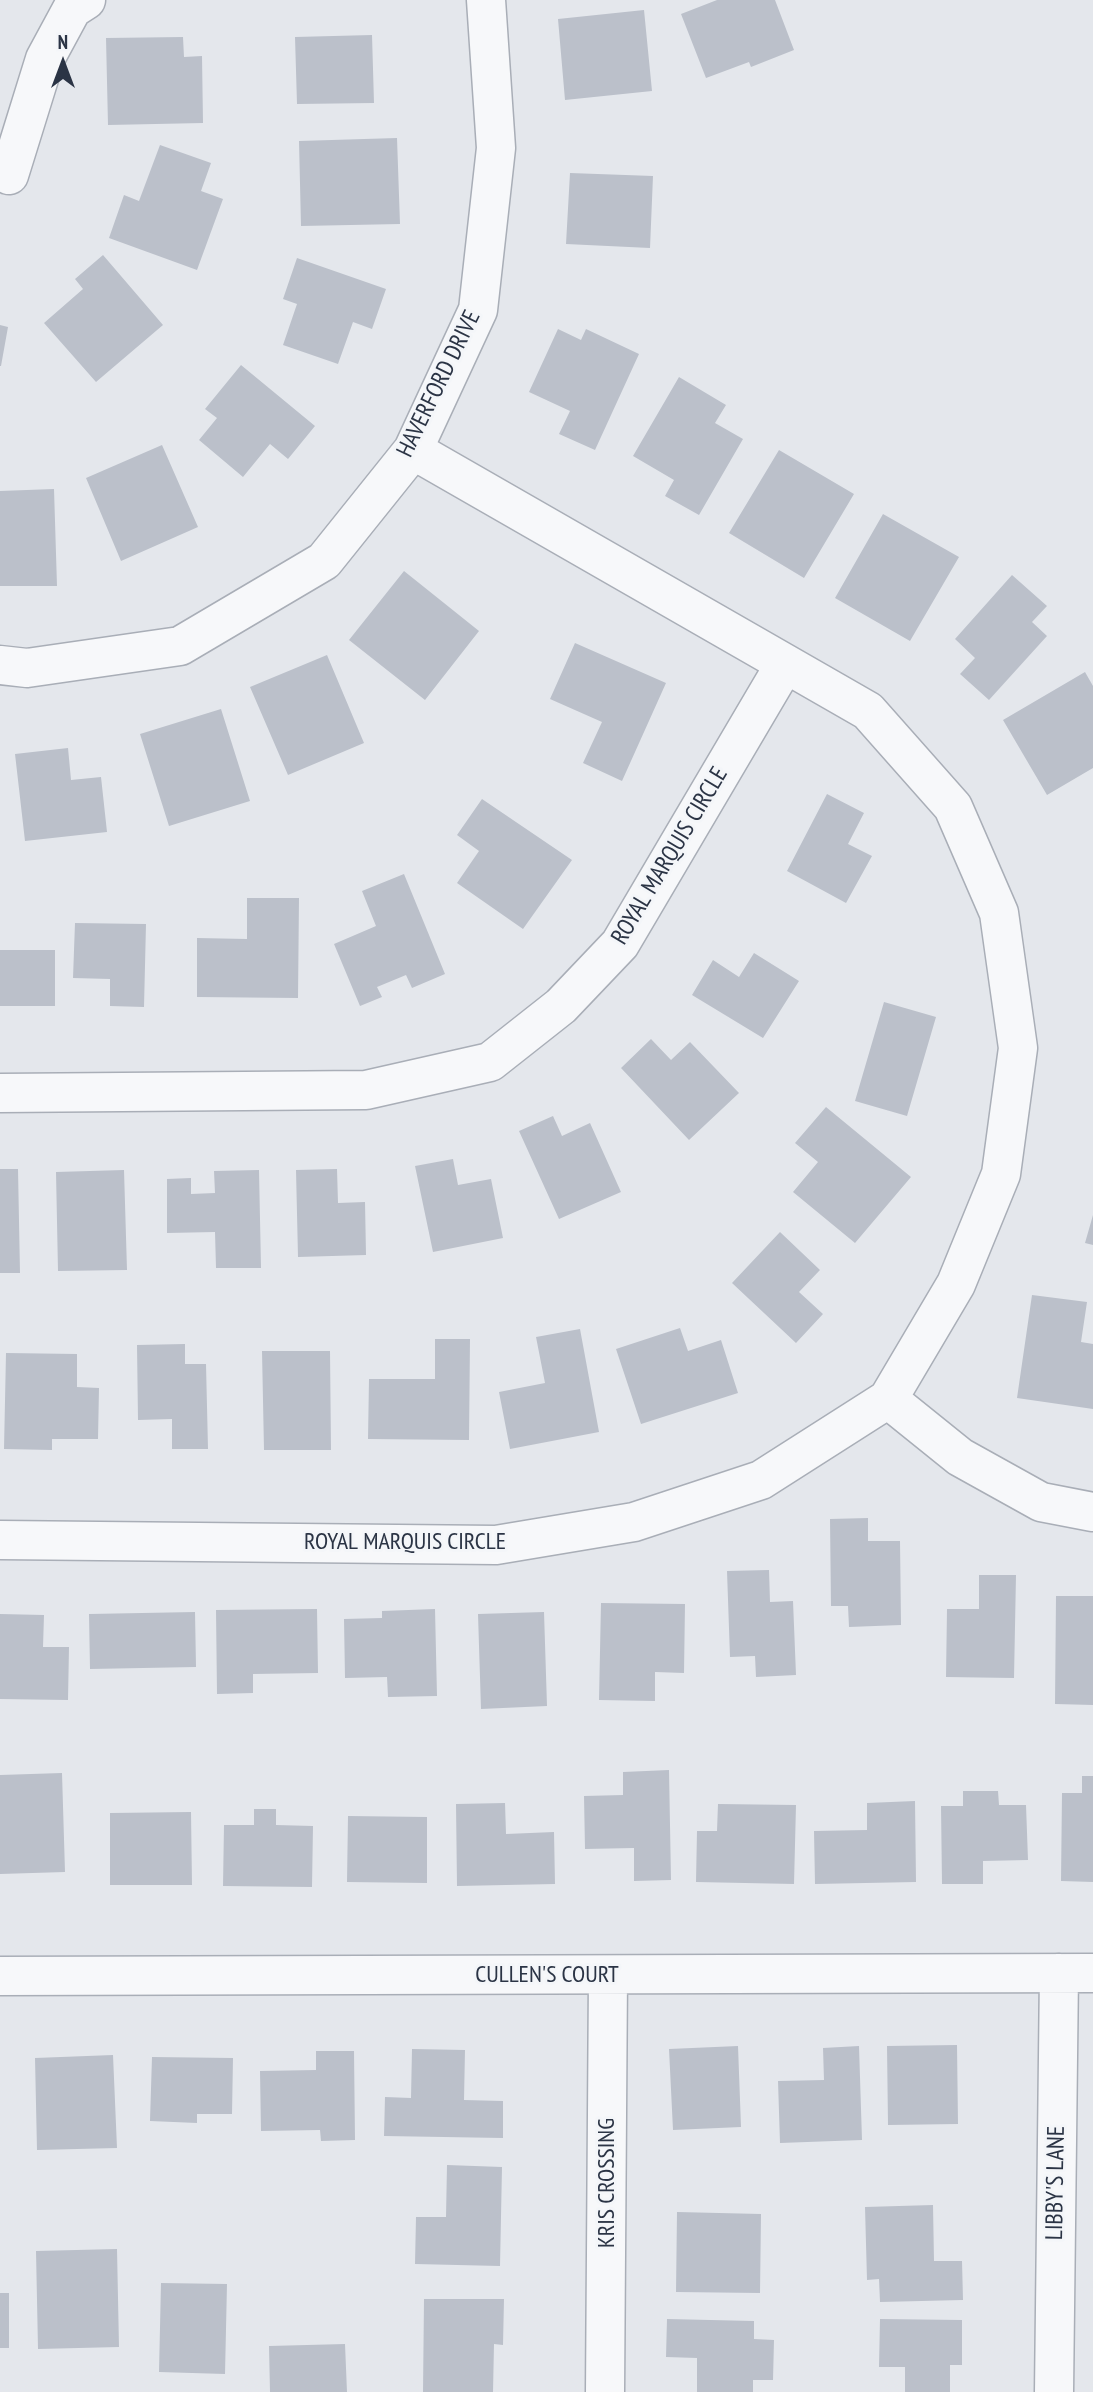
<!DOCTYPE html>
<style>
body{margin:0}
#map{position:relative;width:1093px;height:2392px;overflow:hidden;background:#e4e7ec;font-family:"PT Sans Narrow",sans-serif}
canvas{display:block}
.north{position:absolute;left:28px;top:28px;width:70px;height:70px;-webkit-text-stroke:5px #f4f6f9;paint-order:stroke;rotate:0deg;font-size:19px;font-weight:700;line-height:28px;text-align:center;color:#2b3445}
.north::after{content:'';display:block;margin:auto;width:24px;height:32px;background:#2b3445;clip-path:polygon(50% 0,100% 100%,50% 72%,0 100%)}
</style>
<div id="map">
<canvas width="1093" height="2392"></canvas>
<div class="north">N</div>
</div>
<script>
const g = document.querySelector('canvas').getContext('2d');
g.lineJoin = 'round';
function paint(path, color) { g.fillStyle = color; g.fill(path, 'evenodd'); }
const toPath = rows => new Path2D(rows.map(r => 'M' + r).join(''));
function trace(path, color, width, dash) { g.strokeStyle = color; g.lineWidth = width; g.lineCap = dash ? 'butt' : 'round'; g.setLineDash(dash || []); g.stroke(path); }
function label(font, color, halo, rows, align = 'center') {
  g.font = font + ' "PT Sans Narrow",sans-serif'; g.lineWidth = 6; g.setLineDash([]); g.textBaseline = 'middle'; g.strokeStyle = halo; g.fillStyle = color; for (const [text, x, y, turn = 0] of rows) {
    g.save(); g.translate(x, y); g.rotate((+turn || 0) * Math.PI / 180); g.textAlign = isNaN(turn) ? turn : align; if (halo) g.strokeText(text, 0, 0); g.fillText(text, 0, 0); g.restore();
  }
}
const building = toPath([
 [717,0,775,0,794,50,751,67,749,62,706,78,681,14],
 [644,10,652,91,565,100,558,19],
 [372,35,374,103,297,104,295,37],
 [183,37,184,57,202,56,203,123,108,125,106,38],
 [397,138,400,224,301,226,299,141],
 [160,145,211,163,201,191,223,199,197,270,109,238,124,195,139,201],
 [570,173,653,176,650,248,566,244],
 [103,255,163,325,96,382,44,323,83,289,75,279],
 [297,258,386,289,372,329,353,322,338,364,283,345,297,304,283,299],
 [0,325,8,327,1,366,0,366],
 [558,329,581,340,586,329,639,354,595,450,559,434,570,411,529,392],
 [241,365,315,426,288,459,270,444,243,477,199,440,217,418,205,409],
 [679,377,726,405,715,423,743,439,699,515,665,496,674,480,633,456],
 [162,445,198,527,121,561,86,478],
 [779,450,854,494,804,578,729,533],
 [54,489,57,586,0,586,0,491],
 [883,514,959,557,910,641,835,598],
 [404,571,479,631,425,700,349,640],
 [1012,575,1047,606,1032,622,1047,636,989,700,960,674,975,658,955,639],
 [575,643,666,683,622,781,583,763,602,722,550,699],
 [327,655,364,743,288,775,250,687],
 [1085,672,1093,686,1093,768,1047,795,1003,720],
 [221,709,250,801,169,826,140,734],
 [68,748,71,780,101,777,107,832,25,841,15,754],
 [827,794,864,813,848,844,872,856,846,903,787,871],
 [482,799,572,860,523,929,457,883,479,851,457,835],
 [404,874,445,974,412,988,406,975,377,987,382,997,360,1006,334,944,376,926,362,891],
 [247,898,299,898,298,998,197,997,197,938,247,939],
 [75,923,146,924,144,1007,110,1006,110,979,73,978],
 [0,950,55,950,55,1006,0,1006],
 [754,953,799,981,763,1038,692,995,713,960,739,977],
 [884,1002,936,1017,907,1116,855,1101],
 [651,1039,671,1060,690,1042,739,1093,689,1140,621,1068],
 [826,1107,911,1177,855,1243,793,1192,818,1162,795,1143],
 [553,1116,562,1136,590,1123,621,1192,559,1219,519,1131],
 [453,1159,458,1185,491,1179,503,1238,433,1252,415,1166],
 [0,1169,18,1169,20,1273,0,1273],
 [337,1169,338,1203,365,1202,366,1255,298,1257,296,1170],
 [124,1170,127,1270,58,1271,56,1172],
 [259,1170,261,1268,216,1268,215,1232,167,1233,167,1179,191,1178,191,1194,215,1193,214,1171],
 [1093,1215,1093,1245,1085,1243],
 [780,1232,820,1270,799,1292,823,1314,796,1343,732,1283],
 [1032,1295,1087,1302,1081,1342,1093,1344,1093,1409,1017,1398],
 [680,1328,688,1351,721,1340,738,1393,641,1424,616,1349],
 [580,1329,599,1432,510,1449,499,1392,545,1383,536,1337],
 [435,1339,470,1339,469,1440,368,1439,369,1379,435,1379],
 [185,1344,185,1364,206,1364,208,1449,172,1449,172,1419,138,1420,137,1345],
 [262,1351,330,1351,331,1450,264,1450],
 [6,1353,77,1354,77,1387,99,1388,98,1439,52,1439,52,1450,4,1449],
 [868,1518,868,1541,900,1541,901,1625,849,1627,848,1606,831,1606,830,1519],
 [769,1570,770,1602,793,1601,796,1675,756,1677,755,1656,730,1657,727,1571],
 [979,1575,1016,1575,1014,1678,946,1677,947,1609,979,1609],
 [1056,1596,1093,1596,1093,1705,1055,1704],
 [601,1603,685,1604,684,1673,655,1672,655,1701,599,1700],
 [317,1609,318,1673,253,1674,253,1693,217,1694,216,1610],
 [435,1609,437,1696,388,1697,387,1677,345,1678,344,1619,382,1618,382,1611],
 [195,1612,196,1667,90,1669,89,1614],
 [544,1612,547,1706,481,1709,478,1614],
 [0,1614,44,1615,43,1647,69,1647,68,1700,0,1699],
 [669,1770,671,1880,634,1881,634,1848,585,1849,584,1796,623,1795,623,1772],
 [62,1773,65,1872,0,1874,0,1775],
 [1082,1776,1093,1776,1093,1882,1061,1881,1062,1793,1082,1793],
 [963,1791,998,1791,999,1805,1026,1805,1028,1860,983,1861,983,1884,942,1884,941,1806,963,1806],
 [915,1801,916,1882,815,1884,814,1831,867,1830,867,1803],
 [505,1803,506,1834,554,1832,555,1884,457,1886,456,1804],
 [718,1804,796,1805,794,1884,696,1882,697,1831,717,1831],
 [254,1809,276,1809,276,1825,313,1826,312,1887,223,1886,224,1825,254,1825],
 [191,1812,192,1885,110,1885,110,1813],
 [348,1816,427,1817,427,1883,347,1882],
 [957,2045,958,2124,888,2125,887,2046],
 [738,2046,741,2127,673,2130,669,2049],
 [859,2046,862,2140,780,2143,778,2081,824,2080,823,2048],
 [412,2049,465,2050,464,2100,503,2101,503,2138,384,2136,385,2097,411,2098],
 [316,2051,354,2051,355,2140,321,2141,320,2130,261,2131,260,2071,316,2070],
 [113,2055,117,2148,37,2150,35,2058],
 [152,2057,233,2058,232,2114,197,2114,197,2123,150,2121],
 [447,2165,502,2167,500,2266,415,2264,416,2217,446,2217],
 [933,2205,934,2261,962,2261,963,2300,880,2302,879,2279,867,2280,865,2207],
 [677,2212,761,2214,760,2293,676,2292],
 [117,2249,119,2347,38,2349,36,2251],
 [161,2283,227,2284,225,2374,159,2372],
 [0,2293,9,2293,9,2348,0,2348],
 [424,2299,504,2299,503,2345,494,2344,493,2392,423,2392],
 [667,2319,754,2321,754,2339,774,2340,773,2380,753,2380,753,2392,697,2392,697,2358,666,2357],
 [880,2319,962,2320,962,2365,950,2365,950,2392,905,2392,905,2367,879,2367],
 [345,2344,347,2392,270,2392,269,2346]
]);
const minor = toPath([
 [9,175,45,59,72,9,86,0],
 [0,665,27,668,180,646,324,561,413,450,478,310,496,148,486,0],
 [0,1093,366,1090,490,1062,561,1006,620,944,785,664],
 [888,1399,960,1457,1041,1502,1093,1512],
 [0,1540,496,1545,634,1522,761,1480,888,1399,956,1284,1001,1174,1018,1048,999,913,953,807,868,711,413,450],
 [0,1976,1093,1973],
 [605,2392,608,1975],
 [1054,2392,1059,1973]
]);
const streetNames = [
 ["HAVERFORD DRIVE",439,384,-64],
 ["ROYAL MARQUIS CIRCLE",670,856,-59],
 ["ROYAL MARQUIS CIRCLE",405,1542],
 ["CULLEN'S COURT",547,1975],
 ["KRIS CROSSING",607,2183,-90],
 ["LIBBY'S LANE",1056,2183,-89]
];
paint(building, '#bbc0ca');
trace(minor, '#a9aeb7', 41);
trace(minor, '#f7f8fa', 38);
label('24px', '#2b3445', '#f4f6f9', streetNames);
</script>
